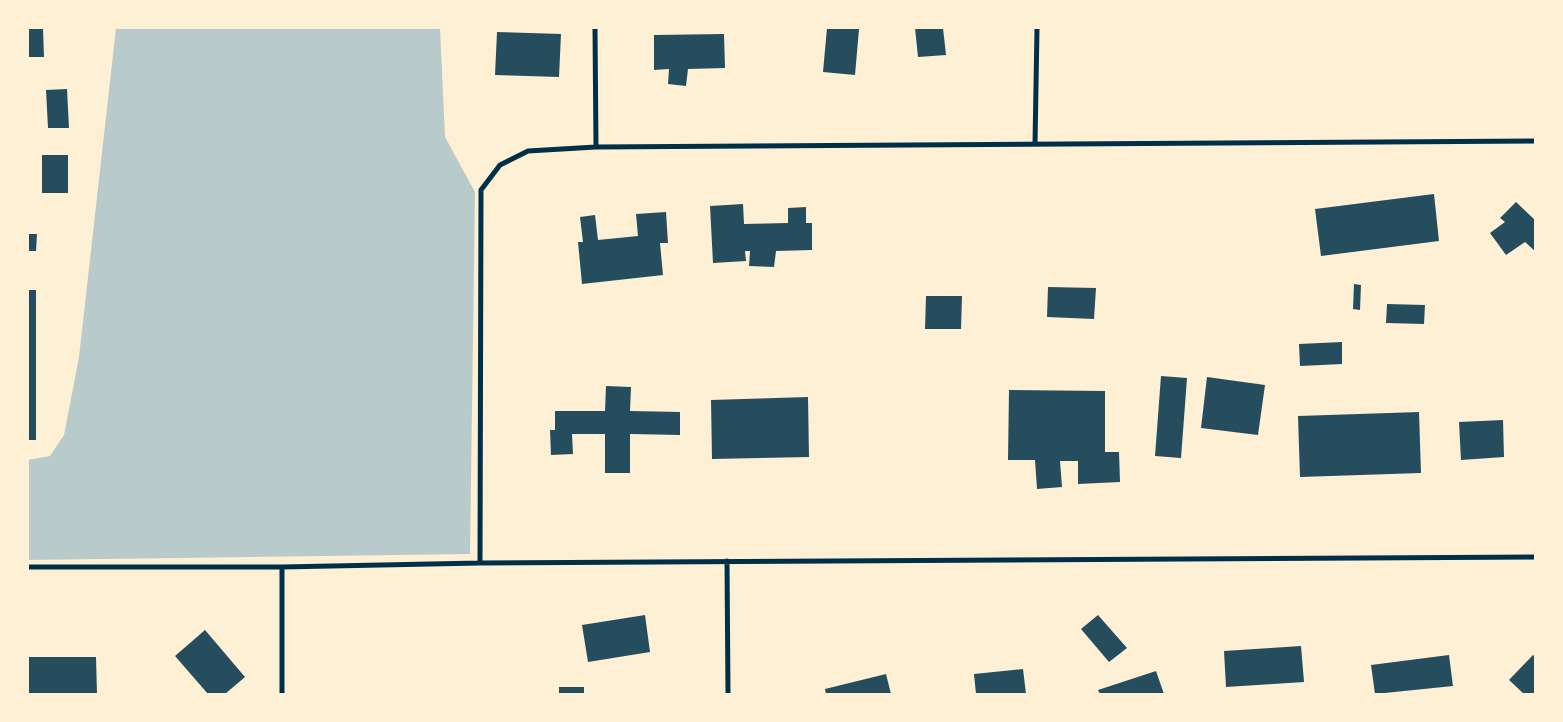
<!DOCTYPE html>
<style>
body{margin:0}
#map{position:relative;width:1563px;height:722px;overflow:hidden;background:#fdf0d5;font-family:Mulish,sans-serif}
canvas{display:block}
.frame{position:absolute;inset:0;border:29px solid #fdf0d5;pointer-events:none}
</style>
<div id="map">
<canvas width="1563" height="722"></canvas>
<div class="frame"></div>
</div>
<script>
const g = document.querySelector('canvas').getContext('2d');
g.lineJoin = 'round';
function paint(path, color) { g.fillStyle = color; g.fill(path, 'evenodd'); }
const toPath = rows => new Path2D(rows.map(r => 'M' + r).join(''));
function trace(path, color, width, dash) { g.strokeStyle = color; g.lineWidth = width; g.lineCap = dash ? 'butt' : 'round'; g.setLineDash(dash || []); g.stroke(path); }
const green = toPath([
 [116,28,440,28,445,137,475,192,470,554,28,560,28,460,50,456,64,435,79,357]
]);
const building = toPath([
 [28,28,43,28,44,57,28,57],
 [827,28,859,29,855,75,823,72],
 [915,28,943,28,946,55,918,57],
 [497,32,561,34,559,77,495,75],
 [724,34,725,68,688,69,686,86,668,84,669,69,654,70,654,35],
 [67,89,69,128,48,128,46,90],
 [42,155,68,155,68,193,42,193],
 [1434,194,1439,241,1321,256,1315,209],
 [1516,202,1536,221,1536,252,1525,242,1506,255,1490,233,1505,222,1500,218],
 [743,204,744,224,788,223,788,208,806,207,806,223,812,223,812,250,776,251,774,267,749,266,750,251,745,251,746,261,713,263,710,206],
 [666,212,668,243,660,243,663,275,582,284,578,242,583,242,580,217,595,215,598,240,638,236,636,214],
 [28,234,37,234,36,251,28,251],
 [1354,284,1361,285,1360,310,1353,309],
 [1048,287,1096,288,1094,319,1047,317],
 [28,290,36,290,36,440,28,440],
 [926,296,962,296,961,329,925,329],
 [1387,304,1425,305,1424,324,1386,323],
 [1342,342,1342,364,1300,366,1299,344],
 [1161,376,1187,378,1181,458,1155,456],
 [1207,377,1265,385,1258,435,1201,428],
 [606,386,631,387,630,411,680,412,680,435,630,434,630,473,605,473,605,434,572,434,573,454,551,455,550,430,555,430,555,411,605,411],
 [1009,390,1105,391,1105,452,1119,452,1120,482,1078,484,1078,461,1060,461,1062,487,1037,489,1035,460,1008,460],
 [808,397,809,457,712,459,711,400],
 [1419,412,1421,473,1300,477,1298,416],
 [1503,420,1504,457,1461,460,1459,422],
 [645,615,650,652,588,662,582,625],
 [1098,615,1127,648,1109,662,1081,629],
 [205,630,245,677,225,694,208,694,175,656],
 [1301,646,1304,682,1226,687,1224,651],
 [1449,655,1453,686,1375,694,1371,665],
 [1533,655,1536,657,1536,694,1524,694,1509,680],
 [28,657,96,657,97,694,28,694],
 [1023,669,1026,694,976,694,974,674],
 [1156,671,1164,694,1100,694,1098,690],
 [886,674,891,694,826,694,825,689],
 [559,687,584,687,584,694,559,694]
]);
const minor = toPath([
 [595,28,596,147],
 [1035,144,1037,28],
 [727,561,728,694],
 [480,563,481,190,500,165,528,151,596,147,1536,141],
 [28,567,282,567,480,563,1536,557],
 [282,694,282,567]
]);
paint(green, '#b9caca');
paint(building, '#264d5e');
trace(minor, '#003049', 5);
</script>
